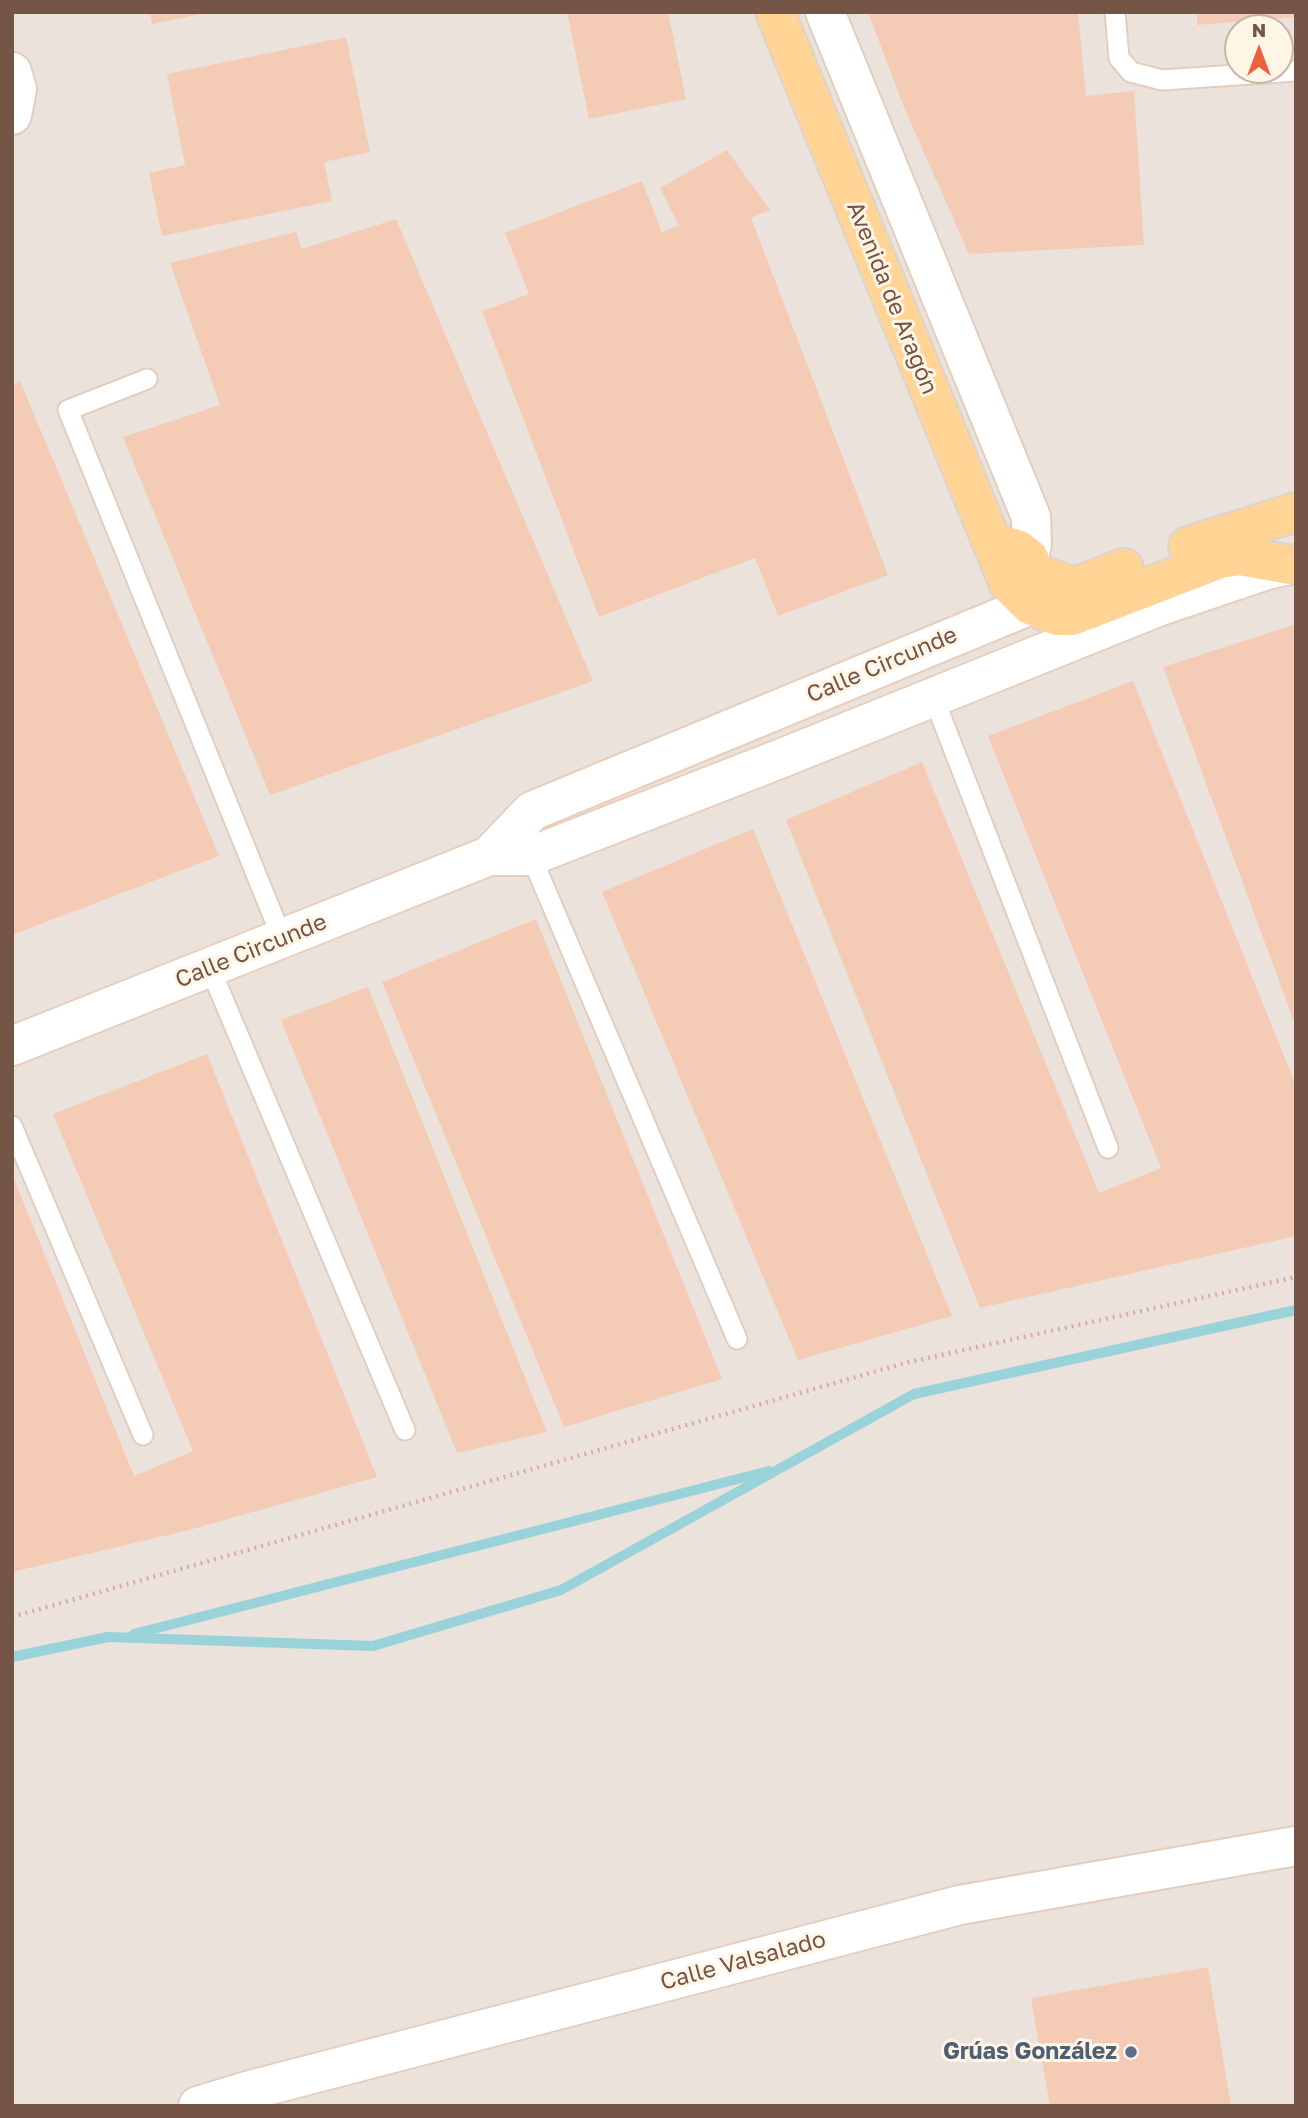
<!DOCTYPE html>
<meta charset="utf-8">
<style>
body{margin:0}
#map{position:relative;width:1308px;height:2118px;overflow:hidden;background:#fdf1e0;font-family:"Golos Text",sans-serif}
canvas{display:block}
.frame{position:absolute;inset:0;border:14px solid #745546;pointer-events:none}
.north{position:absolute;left:1224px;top:14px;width:70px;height:70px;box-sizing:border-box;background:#fff5e7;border:2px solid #c7b5a7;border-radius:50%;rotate:0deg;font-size:19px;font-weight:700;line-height:28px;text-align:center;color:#745546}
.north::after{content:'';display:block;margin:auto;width:24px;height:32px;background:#ed5f3f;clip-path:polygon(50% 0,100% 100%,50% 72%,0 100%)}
</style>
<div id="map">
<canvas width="1308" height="2118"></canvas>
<div class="frame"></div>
<div class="north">N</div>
</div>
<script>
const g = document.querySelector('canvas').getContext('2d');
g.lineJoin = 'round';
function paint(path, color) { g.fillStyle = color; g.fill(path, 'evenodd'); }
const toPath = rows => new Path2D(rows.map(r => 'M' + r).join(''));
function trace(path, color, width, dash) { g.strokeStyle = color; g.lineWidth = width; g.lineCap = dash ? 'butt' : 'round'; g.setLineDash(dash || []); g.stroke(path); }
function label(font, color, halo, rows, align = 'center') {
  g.font = font + ' "Golos Text",sans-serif'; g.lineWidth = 6; g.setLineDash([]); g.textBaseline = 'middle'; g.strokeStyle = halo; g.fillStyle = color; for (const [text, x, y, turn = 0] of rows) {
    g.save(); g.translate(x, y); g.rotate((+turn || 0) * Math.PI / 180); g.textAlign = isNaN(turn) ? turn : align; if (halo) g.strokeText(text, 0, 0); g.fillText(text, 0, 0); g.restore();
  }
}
const industrial = toPath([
 [12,12,1296,12,1296,2106,12,2106],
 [1238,28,1280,28,1280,70,1238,70]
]);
const stream = toPath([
 [134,1634,769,1471],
 [12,1657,108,1637,373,1646,561,1590,914,1394,1296,1310]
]);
const building = toPath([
 [150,12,206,12,206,13,152,24],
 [567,12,668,12,686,99,589,119],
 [868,12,1078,12,1086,96,1134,91,1144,245,969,254,905,110],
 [1197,12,1296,12,1296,17,1197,25],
 [346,37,370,152,324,162,332,201,162,236,149,173,185,165,167,74],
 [727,150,770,210,751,218,888,575,778,616,755,558,599,617,482,311,529,294,505,233,642,181,662,232,679,225,660,188],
 [396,219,593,681,270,795,123,437,220,405,170,263,296,232,302,249],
 [20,381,219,856,12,935,12,387],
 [1296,624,1296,1024,1295,1024,1163,667],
 [1133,681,1296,1086,1296,1236,980,1308,786,820,922,762,1099,1193,1161,1168,988,736],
 [753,829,952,1316,798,1360,602,892],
 [536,919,722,1379,564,1427,382,982],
 [368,987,547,1432,457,1453,281,1020],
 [207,1054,377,1477,189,1530,12,1572,12,1174,134,1476,193,1451,53,1114],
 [1208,1967,1231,2106,1050,2106,1031,1998]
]);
const path = toPath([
 [12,1617,905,1363,1296,1277]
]);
const lane = toPath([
 [1115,12,1119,58,1131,72,1162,80,1296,71],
 [147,379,68,410,282,938],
 [933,696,1108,1148],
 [531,856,737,1339],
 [210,968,405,1430],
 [12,1126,143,1435]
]);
const street = toPath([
 [825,12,1031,517,1032,544,1029,558],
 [12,72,17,89,12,115],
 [198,2106,247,2091,960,1905,1296,1846]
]);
const secondary = toPath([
 [489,856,532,811,1055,595],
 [12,1046,489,856,531,856,782,758,1160,606,1267,570,1290,565]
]);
const primary = toPath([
 [775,12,1009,584,1030,605,1057,616,1072,616,1220,559,1240,556,1290,565,1296,564],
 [991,541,1019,550,1029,558,1035,573,1075,587,1124,568],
 [1188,546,1296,512]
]);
const markers = [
 [1131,2052,7,"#5c6f8a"]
];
const streetNames = [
 ["Avenida de Aragón",892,298,68],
 ["Calle Circunde",882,665,-23],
 ["Calle Circunde",251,951,-22],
 ["Calle Valsalado",743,1961,-15]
];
const serviceNames = [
 ["Grúas González",1117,2052]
];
paint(industrial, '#ebe2dc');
trace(stream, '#99d2d9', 10);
paint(building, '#f4ccb6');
trace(lane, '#e3cebe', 23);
trace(street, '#e3cebe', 42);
trace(secondary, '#e9cfbb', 42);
trace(primary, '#dbd3cf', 42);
trace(path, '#d8b09a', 4.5, [2, 5]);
trace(lane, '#fff', 19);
trace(street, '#fff', 38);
trace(secondary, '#fff', 38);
trace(primary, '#ffd495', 38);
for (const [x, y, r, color] of markers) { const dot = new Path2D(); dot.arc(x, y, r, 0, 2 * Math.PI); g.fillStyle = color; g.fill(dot); trace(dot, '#fff5e7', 2.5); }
label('23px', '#745546', '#fff5e7', streetNames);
label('bold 23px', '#4e5e75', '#fff5e7', serviceNames, 'right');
</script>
